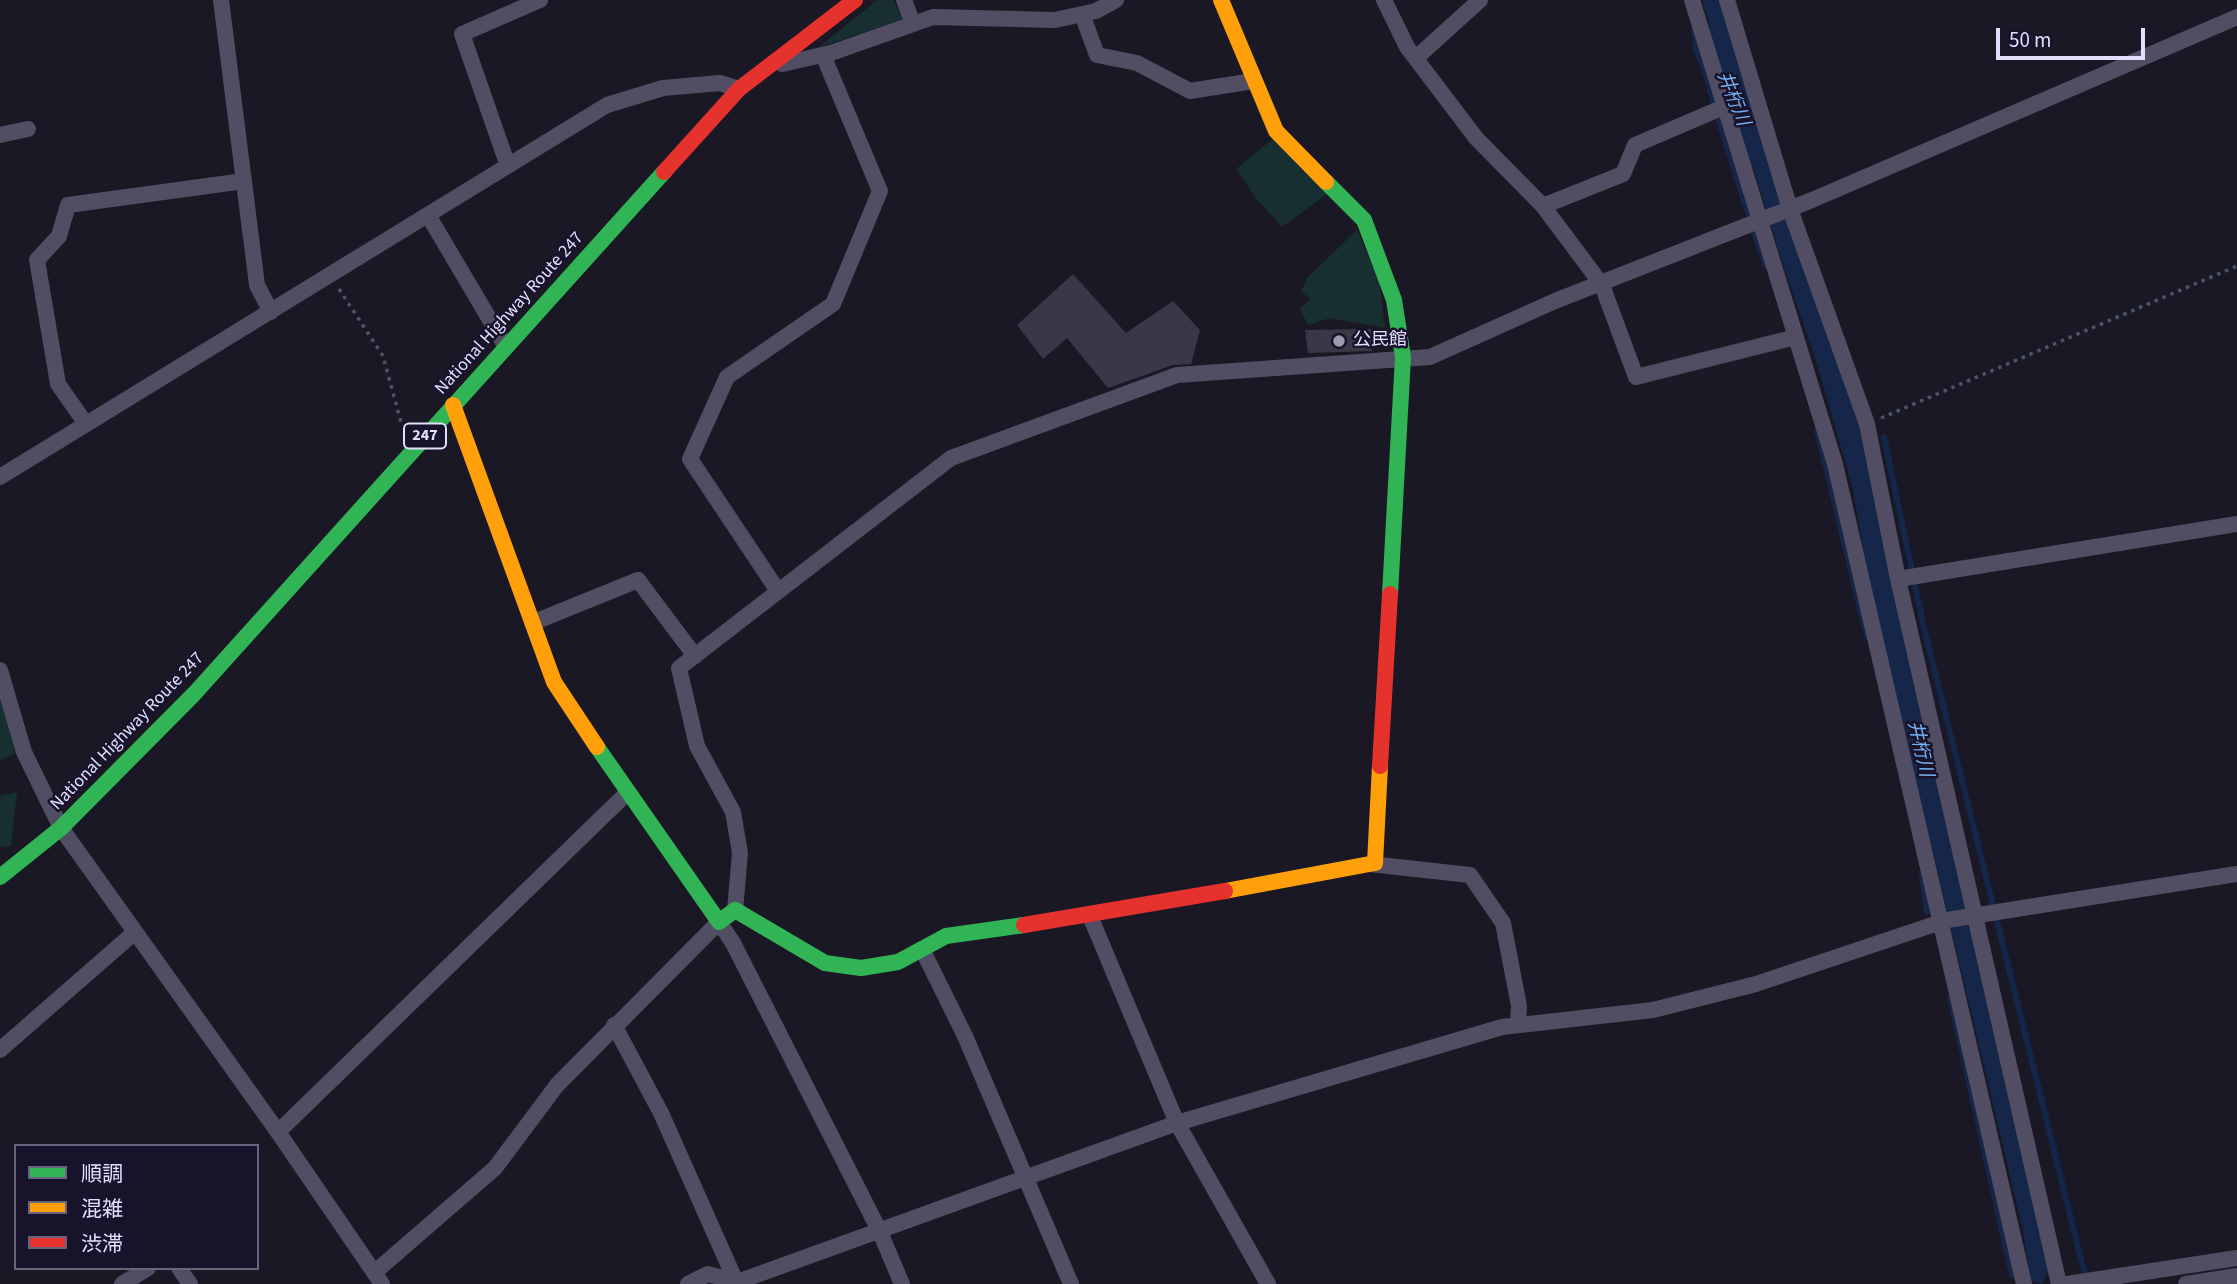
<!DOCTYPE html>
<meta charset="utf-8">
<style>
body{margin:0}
#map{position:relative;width:2237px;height:1284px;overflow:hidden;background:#1b1825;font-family:"Source Sans 3","Noto Sans JP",sans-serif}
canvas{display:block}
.legend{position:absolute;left:14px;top:1144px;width:245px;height:126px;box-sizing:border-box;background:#18132a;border:2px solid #69647e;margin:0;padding:9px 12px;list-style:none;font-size:21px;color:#e3defc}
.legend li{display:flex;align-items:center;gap:14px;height:35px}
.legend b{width:35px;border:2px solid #69647e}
.scale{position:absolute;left:1996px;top:28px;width:149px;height:32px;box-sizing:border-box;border:4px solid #e3defc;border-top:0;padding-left:9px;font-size:21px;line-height:24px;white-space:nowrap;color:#e3defc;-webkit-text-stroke:5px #18132a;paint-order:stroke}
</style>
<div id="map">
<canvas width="2237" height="1284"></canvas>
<ul class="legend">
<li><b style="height:9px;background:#30b455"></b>順調</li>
<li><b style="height:9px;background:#ff9f0a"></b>混雑</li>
<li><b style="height:9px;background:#e5322d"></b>渋滞</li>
</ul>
<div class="scale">50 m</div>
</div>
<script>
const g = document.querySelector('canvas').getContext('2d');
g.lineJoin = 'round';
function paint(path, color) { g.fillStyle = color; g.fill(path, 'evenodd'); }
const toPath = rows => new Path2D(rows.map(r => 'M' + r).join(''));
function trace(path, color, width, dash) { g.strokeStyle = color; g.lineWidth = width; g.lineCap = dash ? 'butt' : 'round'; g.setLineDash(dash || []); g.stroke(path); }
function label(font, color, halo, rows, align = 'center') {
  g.font = font + ' "Source Sans 3","Noto Sans JP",sans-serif'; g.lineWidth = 5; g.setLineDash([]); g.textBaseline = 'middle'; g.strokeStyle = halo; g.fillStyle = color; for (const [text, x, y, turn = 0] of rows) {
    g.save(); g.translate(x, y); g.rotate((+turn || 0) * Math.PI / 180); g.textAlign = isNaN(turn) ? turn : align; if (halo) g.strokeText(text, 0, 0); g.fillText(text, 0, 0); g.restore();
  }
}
const green = toPath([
 [877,0,893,0,903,19,818,48],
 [1274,138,1331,191,1282,227,1255,197,1236,169],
 [1357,230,1379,281,1385,328,1330,318,1308,325,1300,309,1310,299,1301,291,1308,277],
 [0,691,11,727,15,754,0,760],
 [17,792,11,846,0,847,0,796]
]);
const water = toPath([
 [1702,0,1720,0,1862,427,2049,1270,2042,1284,2027,1280,2028,1264,2023,1230,1869,584,1853,489,1815,357,1784,268]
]);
const stream = toPath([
 [1694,32,1714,104],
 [1719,121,1748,213],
 [1754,232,1766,266],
 [1817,430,1867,637],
 [1884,437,1924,628,2084,1271],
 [1922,873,1927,912],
 [1950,997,2012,1275]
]);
const river = toPath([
 [1710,46,1752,149]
]);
const building = toPath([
 [1073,274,1126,333,1173,301,1200,330,1191,364,1173,365,1108,388,1067,338,1043,359,1017,325],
 [1371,329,1372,351,1308,353,1305,330]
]);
const path = toPath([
 [339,289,383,356,402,426],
 [1881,418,2237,266]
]);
const street = toPath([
 [221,0,257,285,271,312],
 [904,0,913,24],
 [1384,0,1407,47,1476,138,1543,206,1602,285,1636,377,1796,337],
 [1692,0,1835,464,2024,1284],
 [1727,0,1790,209,1867,424,1898,579,2059,1284],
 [1082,14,1097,55,1137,63,1190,91,1253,81],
 [1416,58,1480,0],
 [782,64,831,53,933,17,1055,20,1096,11,1116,0],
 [0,135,28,129],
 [508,166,462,34,540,0],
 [1543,206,1623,174,1635,145,1726,106],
 [428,215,506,347],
 [86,424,58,384,37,260,59,236,68,205,244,181],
 [0,477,607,105,663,88,720,83,739,89],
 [1898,579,2237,524],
 [778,591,690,459,727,377,833,304,880,191,823,55],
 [532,623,638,580,695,656],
 [0,670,24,752,61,828,278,1132,382,1284],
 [1370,864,1470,875,1503,923,1519,1006,1518,1025],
 [735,910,740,853,733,812,697,746,679,668,951,458,1177,375,1430,357,1555,301,1812,200,2237,17],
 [1090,916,1177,1123,1268,1284],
 [922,949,965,1036,1071,1284],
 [614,1025,661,1113,737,1284],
 [0,1050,135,932],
 [278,1132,627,793],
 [179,1268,190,1284],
 [375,1272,495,1168,557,1085,719,922,733,943,880,1232,902,1284],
 [122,1284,148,1268],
 [688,1284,708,1274,737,1282,1177,1123,1502,1027,1653,1010,1756,984,1947,920,2237,874],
 [2067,1284,2237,1258],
 [2186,1284,2237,1276]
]);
const fast = toPath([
 [1326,182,1364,220,1394,300,1403,357,1390,594],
 [597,747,719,922,735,910,825,963,861,968,898,962,946,936,1024,925],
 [0,877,61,828,194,694,664,172]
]);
const slow = toPath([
 [1221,0,1276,131,1326,182],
 [453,405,554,682,597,747],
 [1225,891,1375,863,1380,766]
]);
const jam = toPath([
 [664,172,739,89,855,0],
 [1380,766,1390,594],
 [1024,925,1225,891]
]);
const markers = [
 [1339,341,7,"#9d99b1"]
];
const shields = [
 [425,436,42]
];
const shieldNames = [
 ["247",425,436]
];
const streetNames = [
 ["National Highway Route 247",510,314,-48],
 ["National Highway Route 247",128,732,-46]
];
const poiNames = [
 ["公民館",1353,341]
];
const waterNames = [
 ["井桁川",1732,99,68],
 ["井桁川",1919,749,77]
];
paint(green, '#182f31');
paint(water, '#152649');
trace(stream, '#152649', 6);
trace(river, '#152649', 35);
paint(building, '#3b3746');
trace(path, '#4b5664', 3.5, [3.5, 5]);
trace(street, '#514e64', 16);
trace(fast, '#30b455', 16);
trace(slow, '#ff9f0a', 16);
trace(jam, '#e5322d', 16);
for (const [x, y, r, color] of markers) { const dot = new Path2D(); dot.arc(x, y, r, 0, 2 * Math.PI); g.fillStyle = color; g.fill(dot); trace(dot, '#18132a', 2.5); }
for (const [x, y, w] of shields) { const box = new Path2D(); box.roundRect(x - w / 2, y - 12.5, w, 25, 5); g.fillStyle = '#18132a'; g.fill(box); trace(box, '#e3defc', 2); }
label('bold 16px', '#e3defc', null, shieldNames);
label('18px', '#e3defc', '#18132a', streetNames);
label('18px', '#e3defc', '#18132a', poiNames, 'left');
label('italic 19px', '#75b2f4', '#18132a', waterNames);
</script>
